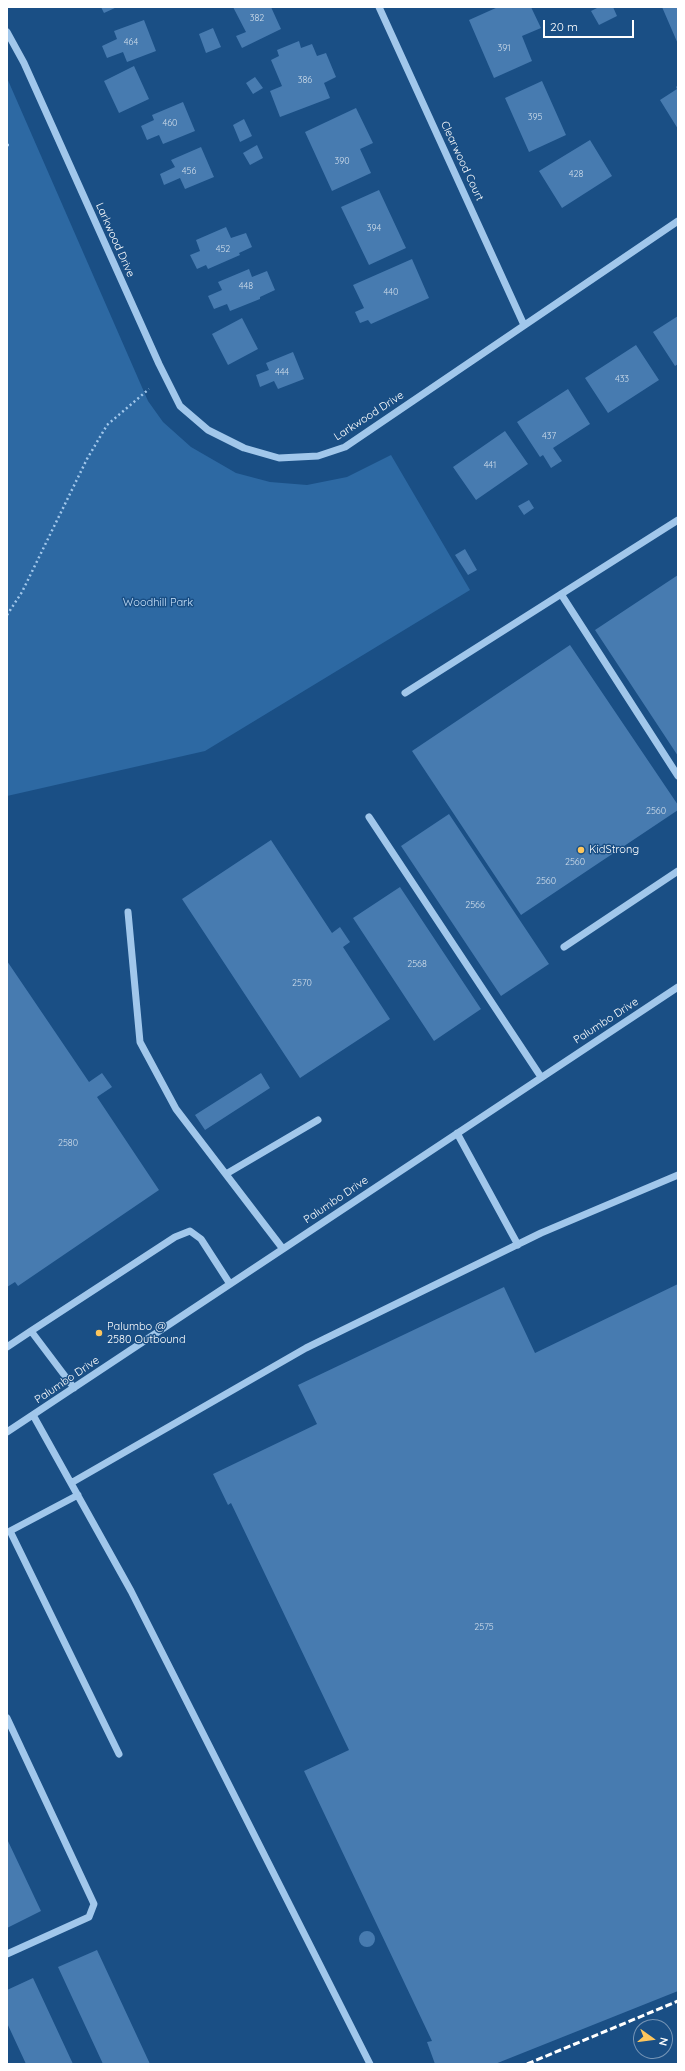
<!DOCTYPE html>
<style>
body{margin:0}
#map{position:relative;width:685px;height:2071px;overflow:hidden;background:#1a4f85;font-family:Quicksand,sans-serif}
canvas{display:block}
.frame{position:absolute;inset:0;border:8px solid #fff;pointer-events:none}
.north{position:absolute;left:633px;top:2019px;width:40px;height:40px;box-sizing:border-box;background:#1a4f85;border:1px solid #7695b6;border-radius:50%;rotate:104deg;font-size:11px;font-weight:700;line-height:16px;text-align:center;color:#fff}
.north::after{content:'';display:block;margin:auto;width:14px;height:18px;background:#fdc65d;clip-path:polygon(50% 0,100% 100%,50% 72%,0 100%)}
.scale{position:absolute;left:543px;top:20px;width:91px;height:18px;box-sizing:border-box;border:2px solid #fff;border-top:0;padding-left:5px;font-size:12px;line-height:14px;white-space:nowrap;color:#fff;-webkit-text-stroke:3px #1a4f85;paint-order:stroke}
</style>
<div id="map">
<canvas width="685" height="2071"></canvas>
<div class="frame"></div>
<div class="north">N</div>
<div class="scale">20 m</div>
</div>
<script>
const g = document.querySelector('canvas').getContext('2d');
g.lineJoin = 'round';
function paint(path, color) { g.fillStyle = color; g.fill(path, 'evenodd'); }
const toPath = rows => new Path2D(rows.map(r => 'M' + r).join(''));
function trace(path, color, width, dash) { g.strokeStyle = color; g.lineWidth = width; g.lineCap = dash ? 'butt' : 'round'; g.setLineDash(dash || []); g.stroke(path); }
function label(font, color, halo, rows, align = 'center') {
  g.font = font + ' Quicksand,sans-serif'; g.lineWidth = 3; g.setLineDash([]); g.textBaseline = 'middle'; g.strokeStyle = halo; g.fillStyle = color; for (const [text, x, y, turn = 0] of rows) {
    g.save(); g.translate(x, y); g.rotate((+turn || 0) * Math.PI / 180); g.textAlign = isNaN(turn) ? turn : align; if (halo) g.strokeText(text, 0, 0); g.fillText(text, 0, 0); g.restore();
  }
}
const green = toPath([
 [7,78,148,401,163,422,191,447,236,473,270,482,307,485,347,477,391,455,470,590,205,751,7,796]
]);
const building = toPath([
 [101,7,117,7,104,13],
 [233,7,271,7,281,29,242,48,236,36,246,32],
 [498,7,531,7,541,28,522,36,532,61,494,78,469,20],
 [599,7,613,7,617,16,599,25,591,11],
 [662,7,678,7,678,44],
 [144,20,156,51,127,62,123,52,107,58,102,46,117,39,114,31],
 [213,28,221,47,206,53,199,34],
 [299,41,301,48,312,44,317,56,326,53,336,77,324,83,330,98,280,117,270,91,282,86,271,60,279,56,277,50],
 [134,66,149,99,119,113,104,81],
 [255,77,263,88,253,94,246,83],
 [542,81,566,135,529,152,505,98],
 [678,85,678,129,660,100,677,89,676,87],
 [183,102,195,131,163,144,159,135,147,140,141,126,154,120,152,115],
 [356,108,373,143,360,149,371,173,332,191,305,132],
 [244,119,252,136,240,142,233,125],
 [590,140,612,176,562,208,539,171],
 [257,145,263,158,250,165,243,153],
 [201,147,214,177,185,189,180,178,164,185,160,174,175,167,171,160],
 [379,190,406,248,369,265,341,207],
 [226,227,231,238,246,233,252,247,239,253,240,255,208,269,206,265,197,269,190,255,200,251,196,240],
 [412,259,429,298,371,324,368,320,360,323,355,312,364,308,353,285],
 [249,269,252,277,267,271,275,290,260,297,260,299,230,311,227,304,214,309,208,296,222,290,218,282],
 [678,316,678,364,675,366,653,332],
 [242,318,258,349,228,365,212,334],
 [636,345,659,380,608,413,585,378],
 [293,352,304,379,278,389,274,381,260,387,256,375,269,370,266,363],
 [568,389,590,424,553,448,562,461,551,468,543,455,540,457,517,422],
 [505,431,528,464,476,500,453,467],
 [529,500,534,508,524,515,518,506],
 [465,549,477,570,468,575,455,555],
 [678,575,678,756,595,630],
 [570,645,678,805,678,810,521,915,412,751],
 [449,814,549,964,501,996,401,846],
 [271,840,332,933,340,927,350,942,343,947,390,1019,300,1078,182,899],
 [400,887,481,1009,434,1041,353,918],
 [7,961,89,1082,102,1073,112,1087,97,1097,159,1190,18,1286,15,1282,7,1287],
 [261,1073,270,1088,205,1130,195,1115],
 [678,1284,678,1991,495,2064,435,2064,427,2042,432,2041,304,1771,349,1750,231,1503,228,1505,213,1474,317,1424,298,1385,504,1287,535,1353],
 [7,1839,41,1911,7,1928],
 '359 1939a8 8 0 1 1 16 0a8 8 0 1 1-16 0Z',
 [97,1950,150,2064,103,2064,58,1967],
 [33,1978,73,2064,26,2064,7,2023,7,1990]
]);
const path = toPath([
 [7,145,9,145],
 [7,615,22,592,87,459,107,425,149,389]
]);
const minor = toPath([
 [379,7,524,325],
 [7,32,24,63,159,364,180,406,208,430,244,448,279,458,318,456,345,447,678,221],
 [561,594,678,776],
 [405,693,678,520],
 [369,817,541,1077],
 [128,912,140,1042,176,1109,283,1249],
 [564,947,678,871],
 [457,1133,518,1245],
 [226,1174,318,1120],
 [31,1331,175,1237,190,1231,201,1239,230,1284],
 [7,1347,31,1331,74,1388],
 [33,1415,131,1591,370,2064],
 [7,1432,678,987],
 [71,1483,306,1348,541,1233,678,1175],
 [78,1495,10,1531,119,1754],
 [7,1718,94,1904,89,1917,7,1954]
]);
const rail = toPath([
 [527,2064,678,2001]
]);
const markers = [
 [581,850,4,"#fdc65d"],
 [99,1333,4,"#fdc65d"]
];
const numberNames = [
 ["382",257,18],
 ["464",131,42],
 ["391",504,48],
 ["386",305,80],
 ["395",535,117],
 ["460",170,123],
 ["390",342,161],
 ["456",189,171],
 ["428",576,174],
 ["394",374,228],
 ["452",223,249],
 ["448",246,286],
 ["440",391,292],
 ["444",282,372],
 ["433",622,379],
 ["437",549,436],
 ["441",490,465],
 ["2560",656,811],
 ["2560",575,862],
 ["2560",546,881],
 ["2566",475,905],
 ["2568",417,964],
 ["2570",302,983],
 ["2580",68,1143],
 ["2575",484,1627]
];
const streetNames = [
 ["Clearwood Court",462,161,65],
 ["Larkwood Drive",115,240,66],
 ["Larkwood Drive",369,416,-33],
 ["Palumbo Drive",606,1021,-33],
 ["Palumbo Drive",336,1200,-34],
 ["Palumbo Drive",67,1380,-34]
];
const parkNames = [
 ["Woodhill Park",158,603]
];
const poiNames = [
 ["KidStrong",589,850],
 ["Palumbo @",107,1327],
 ["2580 Outbound",107,1340]
];
paint(green, '#2d69a3');
paint(building, '#477bb0');
trace(path, '#a1c7eb', 2.5, [2, 3]);
trace(minor, '#a1c7eb', 7);
trace(rail, '#fff', 3, [7, 3]);
for (const [x, y, r, color] of markers) { const dot = new Path2D(); dot.arc(x, y, r, 0, 2 * Math.PI); g.fillStyle = color; g.fill(dot); trace(dot, '#1a4f85', 1.5); }
label('9px', '#d1deeb', null, numberNames);
label('11px', '#fff', '#1a4f85', streetNames);
label('11px', '#c6e0f8', '#1a4f85', parkNames);
label('11px', '#fff', '#1a4f85', poiNames, 'left');
</script>
